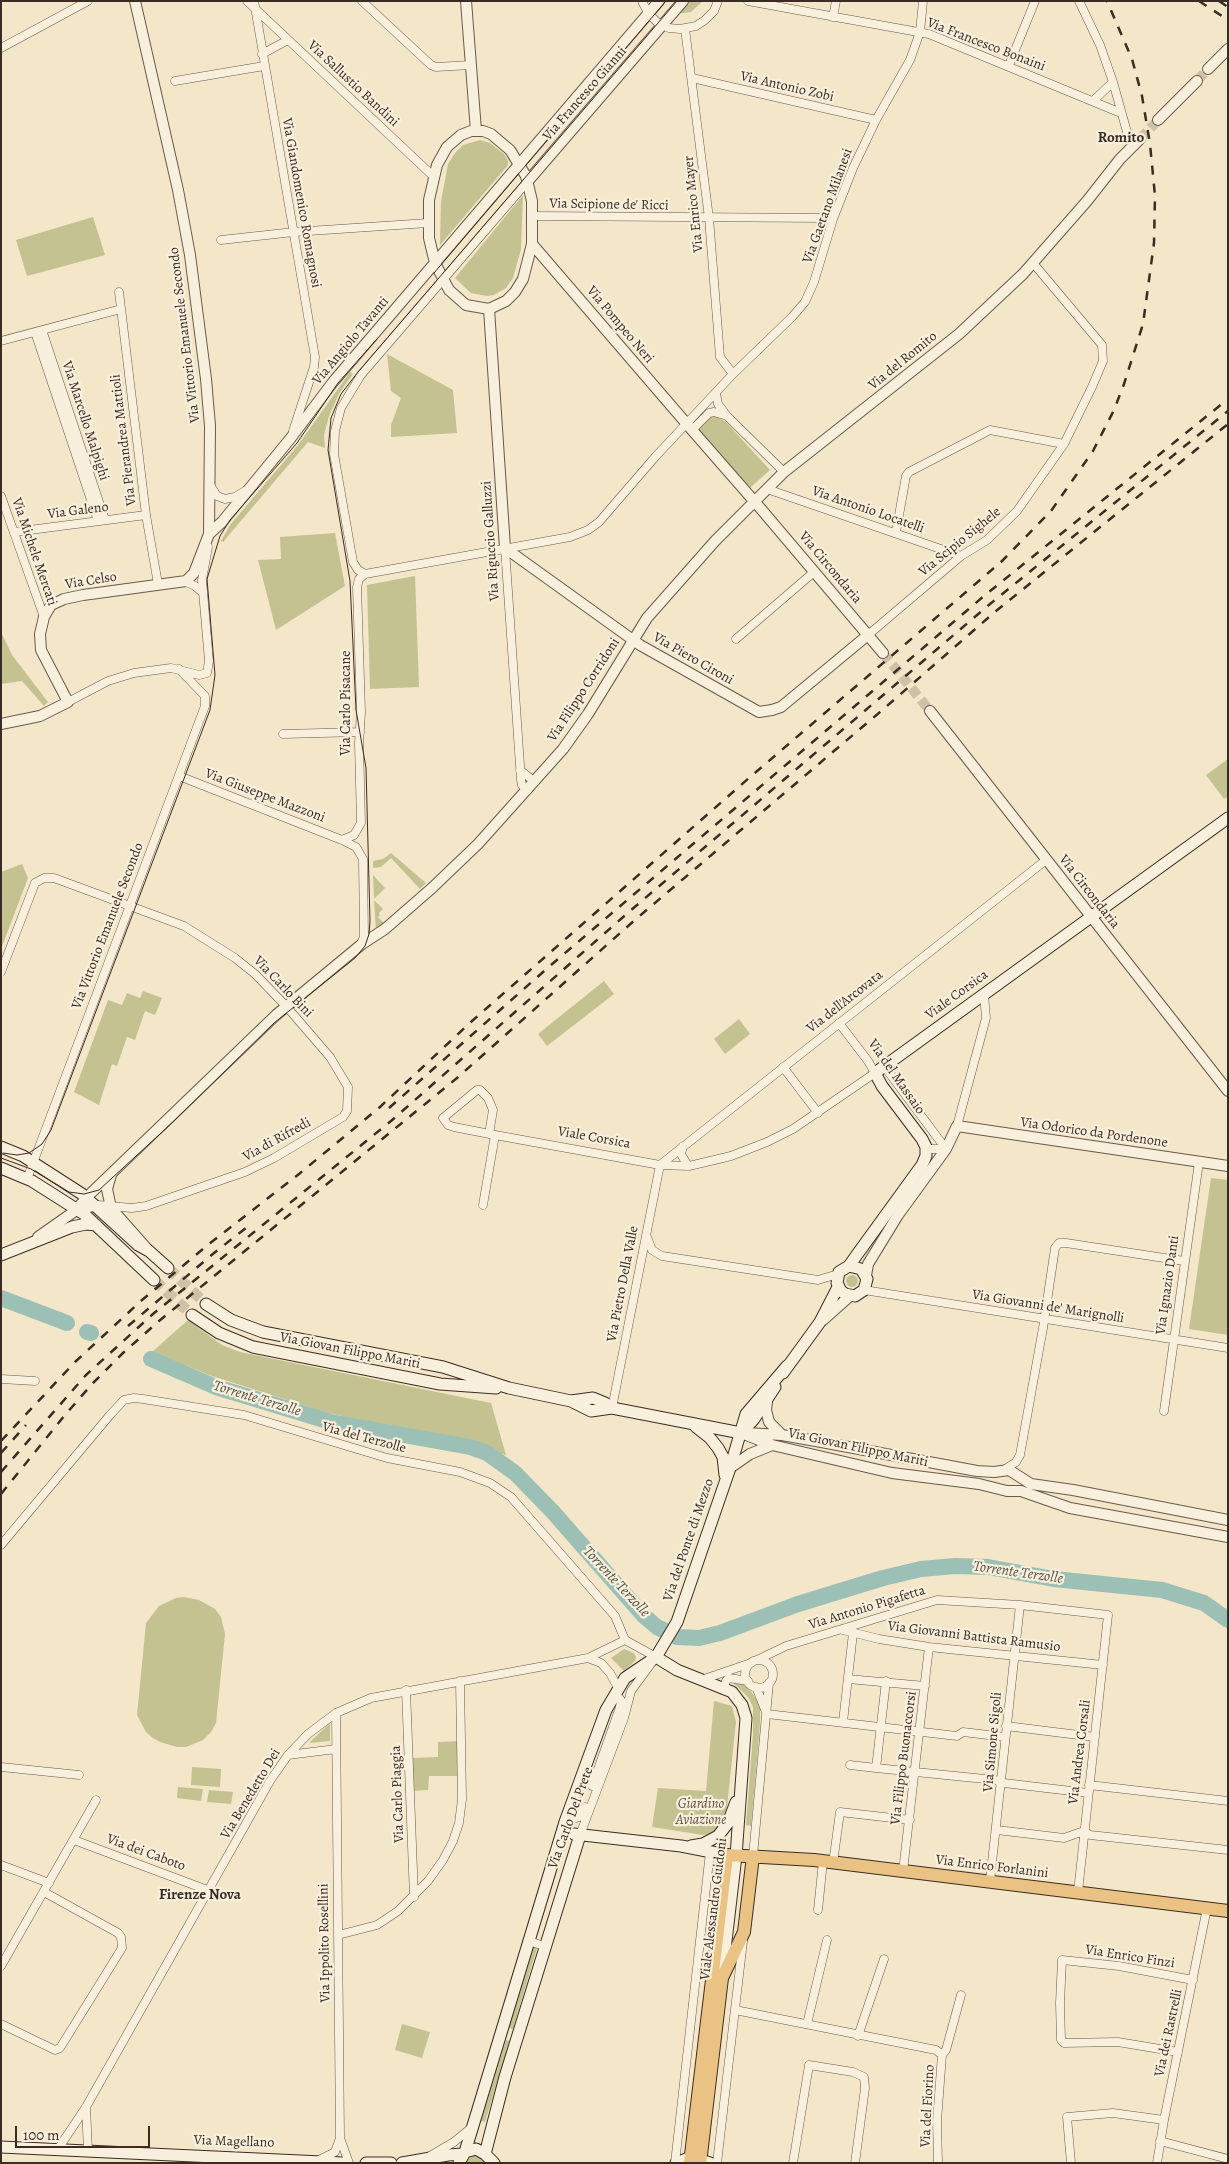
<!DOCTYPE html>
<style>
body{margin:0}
#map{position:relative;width:1229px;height:2164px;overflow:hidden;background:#f4e6c9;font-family:Alegreya,serif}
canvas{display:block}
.frame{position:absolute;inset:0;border:2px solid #3b2c23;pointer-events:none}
.scale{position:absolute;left:15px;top:2126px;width:135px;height:22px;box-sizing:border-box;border:2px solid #3b2c23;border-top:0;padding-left:6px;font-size:15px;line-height:18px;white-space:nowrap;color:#3b2c23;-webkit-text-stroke:4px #f8efdc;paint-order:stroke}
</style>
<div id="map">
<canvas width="1229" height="2164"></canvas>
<div class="frame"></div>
<div class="scale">100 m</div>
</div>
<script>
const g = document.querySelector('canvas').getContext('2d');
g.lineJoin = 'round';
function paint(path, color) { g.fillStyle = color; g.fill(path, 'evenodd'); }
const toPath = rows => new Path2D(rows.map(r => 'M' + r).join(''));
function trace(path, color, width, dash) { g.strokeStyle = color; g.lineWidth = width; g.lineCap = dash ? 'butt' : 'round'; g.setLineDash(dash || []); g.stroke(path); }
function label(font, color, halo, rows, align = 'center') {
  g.font = font + ' Alegreya,serif'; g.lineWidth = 4.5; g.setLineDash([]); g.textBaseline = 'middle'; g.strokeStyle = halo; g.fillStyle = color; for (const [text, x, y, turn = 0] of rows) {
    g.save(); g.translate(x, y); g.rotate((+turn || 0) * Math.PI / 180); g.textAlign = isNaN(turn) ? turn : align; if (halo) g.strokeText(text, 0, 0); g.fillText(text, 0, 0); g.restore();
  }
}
const green = toPath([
 [687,1,703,1,691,12,676,14],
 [480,140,490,143,504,154,508,161,508,165,440,245,441,201,448,164,455,153,463,145],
 [523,195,521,249,513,278,506,288,494,295,487,296,471,293,455,278],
 [93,217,105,255,27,276,16,240],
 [387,354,453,390,457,433,391,437,391,425,401,398,391,391],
 [350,372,353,374,340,392,329,416,324,435,325,448,308,442,223,542,221,541,230,525,298,445],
 [713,415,726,422,770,470,750,488,698,430,698,428],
 [335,533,345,586,276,630,258,560,281,559,280,537],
 [415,576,419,687,370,689,367,585],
 [1,632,12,655,48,702,44,706,22,681,1,684],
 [1228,759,1228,797,1224,799,1206,775],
 [391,853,426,883,420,889,391,858,381,867,373,868,373,861,383,859],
 [22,864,28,878,1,949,1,872],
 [373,875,385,888,374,899],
 [374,900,383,909,379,913,380,915,378,917,385,924,376,931],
 [604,981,614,994,547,1046,538,1034],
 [143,991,162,998,155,1015,145,1011,135,1040,127,1037,117,1066,112,1064,99,1105,74,1092,108,1000,122,1005,127,993,140,998],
 [739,1019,750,1034,725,1054,714,1039],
 [1211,1178,1228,1180,1228,1335,1189,1329],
 '846 1281a6 6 0 1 1 12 0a6 6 0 1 1-12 0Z',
 [188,1320,222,1345,240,1352,491,1403,506,1455,325,1412,212,1376,152,1352],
 [184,1597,199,1600,215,1609,221,1617,225,1634,216,1723,211,1732,203,1740,186,1747,177,1747,160,1742,153,1738,146,1732,137,1715,146,1623,159,1606,176,1598],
 [624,1649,634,1653,636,1657,635,1661,624,1671,611,1658],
 [732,1682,738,1682,748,1687,757,1700,760,1707,760,1724,751,1826,746,1825,753,1734,753,1707,748,1697],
 [714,1701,732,1706,736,1722,726,1816,721,1826,712,1834,703,1835,652,1827,658,1788,706,1791],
 [330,1723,330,1741,310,1743,310,1742],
 [460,1741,460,1776,429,1776,428,1790,411,1791,411,1758,438,1757,438,1742],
 [192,1767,221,1769,220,1787,191,1785],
 [178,1787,203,1789,201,1801,177,1798],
 [209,1790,233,1792,231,1804,207,1802],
 [534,1947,537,1948,513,2029,509,2028],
 [402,2024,430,2032,422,2058,395,2050],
 [506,2040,510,2041,485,2122,481,2121],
 [474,2155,481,2157,486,2163,466,2163,468,2158]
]);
const river = toPath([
 [1,1298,67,1323],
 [87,1332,91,1333],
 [151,1359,216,1387,331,1422,470,1447,487,1453,515,1473,553,1512,644,1616,657,1627,677,1637,699,1638,720,1633,798,1604,883,1578,921,1569,955,1566,988,1567,1054,1579,1162,1590,1204,1603,1228,1620]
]);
const tertiaryTunnel = toPath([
 [1197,81,1208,69],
 [1140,139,1158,120],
 [883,653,930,711]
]);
const secondaryTunnel = toPath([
 [168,1268,206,1304],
 [154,1280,192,1315]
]);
const minor = toPath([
 [247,1,433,176],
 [254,1,315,357,314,367,293,431],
 [362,1,431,65,436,67,471,65],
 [642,1,648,13,658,23,669,28,680,29,696,26,705,20,714,11,718,1],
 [748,1,929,34,1121,113],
 [1079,1,1100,45,1113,82,1127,132,1135,144],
 [833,17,836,1],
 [685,29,709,218,720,357,733,374],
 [1,48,88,1],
 [262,54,288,40],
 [1009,65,1035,1],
 [692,78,876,120],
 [175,81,264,66],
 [1093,101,1113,82],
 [533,216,825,218,833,219],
 [221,240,294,232,428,223],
 [119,292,146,515,158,584],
 [42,330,105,520],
 [35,332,98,521],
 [1,341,121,309],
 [716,394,718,404,727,416,784,472],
 [692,430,709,413,714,412,727,416],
 [210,485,217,496,225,499,235,497,245,491],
 [767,489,961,556],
 [1,496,44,617],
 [14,532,146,515],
 [896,532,906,476,909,472,990,430,1064,444],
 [505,548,521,780,522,785,527,791],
 [365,574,358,570,353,562,334,454,335,431,341,408,361,375,528,181],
 [184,581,195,586,203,593],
 [868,635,961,556,987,540,1017,511,1064,444,1092,387,1103,361,1102,345,1033,263],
 [736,639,814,572],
 [68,702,108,681,134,673,171,668,199,675,207,673,209,661,202,580,208,547],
 [283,734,360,732],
 [520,770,535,782],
 [179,776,342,840,356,847,363,859,364,937,360,946],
 [342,840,354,835,361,823,359,743,361,712,357,587,359,579,365,574,570,537,588,530,599,522,656,456,733,374,792,317,805,302,814,282,833,219,853,168,876,120,910,60,920,32,923,1],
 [1,972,35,883,44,878,54,878,184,926,235,958,255,974,286,1006,330,1057,348,1087,347,1111,343,1117,274,1158,245,1172,146,1206,132,1208,98,1205,78,1212],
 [884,1066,946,1149],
 [783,1067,818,1113],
 [957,1126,986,1018,984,994],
 [489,1134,493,1110,488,1098,480,1090,477,1090,443,1118,448,1125,454,1127,495,1135,660,1165,689,1166,731,1156,767,1142,793,1129,875,1073,868,1061,839,1023],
 [683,1146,681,1154,688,1166],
 [926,1149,946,1149],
 [660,1165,1046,860],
 [27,1179,205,706,205,696,179,669],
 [483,1205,495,1135],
 [647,1237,652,1250,662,1256,818,1280,838,1274],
 [864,1290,1228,1348],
 [1,1379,35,1381],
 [612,1408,660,1165],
 [1164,1411,1199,1162],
 [1004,1470,1016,1462,1020,1455,1043,1328,1055,1248,1059,1243,1066,1243,1184,1261],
 [1,1545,110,1415,124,1400,134,1398,143,1399,244,1415,387,1458,460,1472,490,1483,511,1497,615,1616,625,1640],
 [843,1630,879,1639,929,1647,1103,1665],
 [588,1658,601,1663,610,1673,618,1688],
 [757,1660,786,1646,937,1600,1020,1605,1108,1615,1078,1892],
 '745 1674a14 14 0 1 1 28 0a14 14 0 1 1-28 0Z',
 [704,1679,751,1663],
 [848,1679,925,1686],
 [886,1681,876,1768,995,1780,1004,1783,1088,1793],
 [756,1687,766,1712],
 [724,1688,726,1681,729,1678,748,1681],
 [406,1690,414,1897],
 [336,1713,340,2138,349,2163],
 [767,1714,957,1736,963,1732,1005,1737],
 [843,1722,853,1633],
 [1006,1726,1095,1737],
 [288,1755,336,1749],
 [850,1765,876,1768],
 [1,1767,79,1775],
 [1089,1785,1228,1801],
 [592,1786,620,1707,621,1700,615,1694],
 [565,1822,579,1817,585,1807],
 [997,1830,1064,1838,1084,1831,1090,1835,1228,1850],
 [580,1835,624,1718,631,1691,656,1657,625,1640],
 [74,1840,210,1891],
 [753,1856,769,1683],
 [833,1863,840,1812,910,1820],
 [1,1865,49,1883],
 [903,1871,929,1647],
 [990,1881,1020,1605],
 [818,1910,823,1861],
 [338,1935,377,1925,398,1911,428,1881,443,1860,453,1841,459,1823,462,1799,460,1681],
 [529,1941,544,1946],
 [1,1966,96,1800],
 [735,2010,936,2050,942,2055],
 [1,2024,55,2050,60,2048,122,1948,121,1937,118,1933,44,1892],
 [807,2024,827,1940],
 [858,2036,884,1959],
 [1178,2052,1118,2042,1064,2043,1061,2040,1060,2003,1062,1960,1119,1966,1193,1980],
 [86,2107,88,2151],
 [1160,2141,1228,2159],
 [58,2149,86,2107,270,1781,288,1755,308,1734,336,1713,371,1698,588,1658,625,1640],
 [430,2156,454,2142,472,2127],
 [319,2160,335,2152,340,2138],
 [675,2163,710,1852],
 [717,2163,743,1941],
 [793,2163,809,2065,853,2072,864,2077,865,2088,855,2163],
 [938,2163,937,2121,942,2055,946,2050,961,1995],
 [1071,2163,1067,2117,1113,2113,1164,2120],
 [1157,2163,1164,2120,1207,1908]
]);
const tertiary = toPath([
 [466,1,476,131],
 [1208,69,1228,49],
 [1158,120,1197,81],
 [471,131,483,131,491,134,510,150,526,176,532,201,532,244,523,279,515,292,506,301,489,309,466,305,449,290,435,263,429,238,429,200,437,165,447,147,461,135,471,131],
 [528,181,683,1],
 [532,244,692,430,761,509,883,653],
 [489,309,505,548,640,645,759,712,772,710,781,707,868,635],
 [209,534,222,522,290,439,333,382,659,1],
 [930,711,1228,1091],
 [1,724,40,716,68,702,41,650,40,634,44,617,51,605,64,599,83,595,186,581,194,573,209,534,210,426,206,379,190,255,178,190,135,1],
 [111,1175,107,1189,111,1208,149,1251],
 [38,1237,75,1211,90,1194,276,1015,362,944,385,929,432,888,478,844,563,749,588,714,647,618,715,541,784,472,959,334,1023,274,1087,201,1120,159,1140,139],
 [866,1276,868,1264,898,1215,946,1149,957,1126,1228,1166],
 [823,1320,850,1296],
 [767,1402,766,1410,769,1422,782,1435],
 [741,1433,772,1445,892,1473,979,1484,1007,1491,1021,1491,1070,1508,1228,1537],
 [746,1433,782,1435,816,1441,977,1471,994,1472,1009,1470,1031,1484,1073,1490,1228,1520],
 [730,1468,750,1454,772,1445]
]);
const secondary = toPath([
 [1,1147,23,1156,82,1194,138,1245,149,1251,168,1268],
 [1,1168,32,1181,84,1214,154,1280],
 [1,1255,72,1227,86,1224,96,1225],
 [849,1266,861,1269,867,1279,864,1290,855,1296,845,1294,841,1291,837,1283,839,1272,849,1266,856,1256,922,1165,926,1156,926,1147,922,1139,882,1086,875,1073,1228,818],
 [206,1304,231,1320,263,1332,443,1367,509,1388,571,1401,591,1411,612,1408,741,1433],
 [192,1315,219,1333,253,1347,440,1384,496,1388],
 [783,1373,820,1322,838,1287],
 [571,1401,593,1398,605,1403,612,1408],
 [696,1427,710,1438,718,1448,723,1457,725,1475],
 [742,1432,754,1419,775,1387],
 [656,1657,677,1670,732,1692,742,1705,746,1718,736,1856,722,1975],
 [574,1834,681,1846,727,1855],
 [691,1846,703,1844,718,1836,728,1823,736,1802],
 [1,2147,343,2163],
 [465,2152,565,1822,606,1710,625,1678,656,1657,677,1622,730,1468,746,1414,787,1366],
 [485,2154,505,2077,580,1835],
 [366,2163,391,2163],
 [402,2163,448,2155,463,2154],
 [459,2163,465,2152,476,2149,485,2154,494,2163],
 [676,2163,691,2157,710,2163]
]);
const primary = toPath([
 [690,2163,727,1855,814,1860,1228,1911],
 [700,2163,722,1978,744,1932,753,1856]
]);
const tram = toPath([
 [434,273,666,1],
 [3,1153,17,1155,29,1153,42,1144,51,1130,210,710,215,675,207,579,220,536,230,520,297,443,338,383,377,339],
 [1,1158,31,1169,69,1192,84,1194,99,1190,172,1123,274,1023,355,958,365,946,369,934,370,921,366,768,356,710,350,581,328,450,331,418,341,394,358,372,677,1]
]);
const rail = toPath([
 [1199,1,1228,20],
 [1219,1,1228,7],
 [389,1108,551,965,984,596,1228,399],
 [128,1326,214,1253,251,1224],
 [1,1441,75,1362,142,1300,209,1244,299,1174,380,1107,472,1021,749,778,1001,562,1051,511,1093,451,1114,410,1124,384,1143,324,1154,243,1155,196,1150,144,1142,96,1132,59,1107,1],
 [1,1453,26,1425],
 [1,1472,86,1375,153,1314,391,1121,630,911,990,604,1228,411],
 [1,1494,65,1415,93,1383,123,1353,159,1321,457,1078,636,919,880,712,996,611,1228,424]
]);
const streetNames = [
 ["Via Francesco Bonaini",986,45,21],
 ["Via Sallustio Bandini",353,84,43],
 ["Via Antonio Zobi",787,87,13],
 ["Via Francesco Gianni",585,94,-49],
 ["Via Giandomenico Romagnosi",301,203,80],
 ["Via Enrico Mayer",694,204,-96],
 ["Via Scipione de' Ricci",609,205,1],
 ["Via Gaetano Milanesi",828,206,-70],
 ["Via Pompeo Neri",620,325,50],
 ["Via Vittorio Emanuele Secondo",185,335,-97],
 ["Via Angiolo Tavanti",351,341,-50],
 ["Via del Romito",903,361,-39],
 ["Via Marcello Malpighi",85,421,72],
 ["Via Pierandrea Mattioli",124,440,-97],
 ["Via Antonio Locatelli",868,510,19],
 ["Via Galeno",78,511,-7],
 ["Via Riguccio Galluzzi",491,541,-94],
 ["Via Scipio Sighele",960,542,-39],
 ["Via Michele Mercati",34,552,71],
 ["Via Circondaria",830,568,50],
 ["Via Celso",91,581,-9],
 ["Via Piero Cironi",693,659,30],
 ["Via Filippo Corridoni",584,690,-57],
 ["Via Carlo Pisacane",347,703,-90],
 ["Via Giuseppe Mazzoni",265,796,21],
 ["Via Circondaria",1089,892,52],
 ["Via Vittorio Emanuele Secondo",108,926,-69],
 ["Via Carlo Bini",283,987,46],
 ["Viale Corsica",957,995,-36],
 ["Via dell'Arcovata",845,1002,-38],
 ["Via del Massaio",896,1077,55],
 ["Via Odorico da Pordenone",1094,1133,8],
 ["Viale Corsica",594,1138,10],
 ["Via di Rifredi",277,1140,-29],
 ["Via Pietro Della Valle",623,1284,-79],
 ["Via Ignazio Danti",1168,1285,-82],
 ["Via Giovanni de' Marignolli",1048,1307,9],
 ["Via Giovan Filippo Mariti",350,1351,11],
 ["Via del Terzolle",364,1438,15],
 ["Via Giovan Filippo Mariti",858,1448,12],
 ["Via del Ponte di Mezzo",689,1540,-71],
 ["Via Antonio Pigafetta",867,1608,-17],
 ["Via Giovanni Battista Ramusio",974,1637,7],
 ["Via Simone Sigoli",993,1742,-85],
 ["Via Andrea Corsali",1080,1752,-83],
 ["Via Filippo Buonaccorsi",904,1758,-83],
 ["Via Benedetto Dei",251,1794,-59],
 ["Via Carlo Piaggia",398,1794,-92],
 ["Via Carlo Del Prete",571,1818,-70],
 ["Via dei Caboto",146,1853,20],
 ["Via Enrico Forlanini",992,1867,7],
 ["Viale Alessandro Guidoni",714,1909,-83],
 ["Via Ippolito Rosellini",325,1943,-91],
 ["Via Enrico Finzi",1130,1957,9],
 ["Via dei Rastrelli",1169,2033,-78],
 ["Via del Fiorino",928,2106,-87],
 ["Via Magellano",234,2142,2]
];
const parkNames = [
 ["Giardino",701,1805],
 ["Aviazione",701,1821]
];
const neighbourhoodNames = [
 ["Romito",1121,138],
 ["Firenze Nova",200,1895]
];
const waterNames = [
 ["Torrente Terzolle",257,1399,17],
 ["Torrente Terzolle",1018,1573,8],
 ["Torrente Terzolle",616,1582,47]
];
paint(green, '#c4c291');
trace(river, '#9cc0b5', 16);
trace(tertiaryTunnel, '#cfc1a8', 10, [10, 5]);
trace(secondaryTunnel, '#cfc1a8', 11, [11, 5.5]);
trace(minor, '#695a4c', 9);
trace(tertiary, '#695a4c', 12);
trace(secondary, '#3b2c23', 13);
trace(primary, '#3b2c23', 14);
trace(minor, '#f8efdc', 8);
trace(tertiary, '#f8efdc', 10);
trace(secondary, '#f8efdc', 11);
trace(primary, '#eac384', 12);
trace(tram, '#3b2c23', 1);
trace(rail, '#3b2c23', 2.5, [9, 9]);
label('14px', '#3b2c23', '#f8efdc', streetNames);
label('italic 14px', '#5d523e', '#f8efdc', parkNames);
label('bold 15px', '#3b2c23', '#f8efdc', neighbourhoodNames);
label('italic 15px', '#535148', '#f8efdc', waterNames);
</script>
